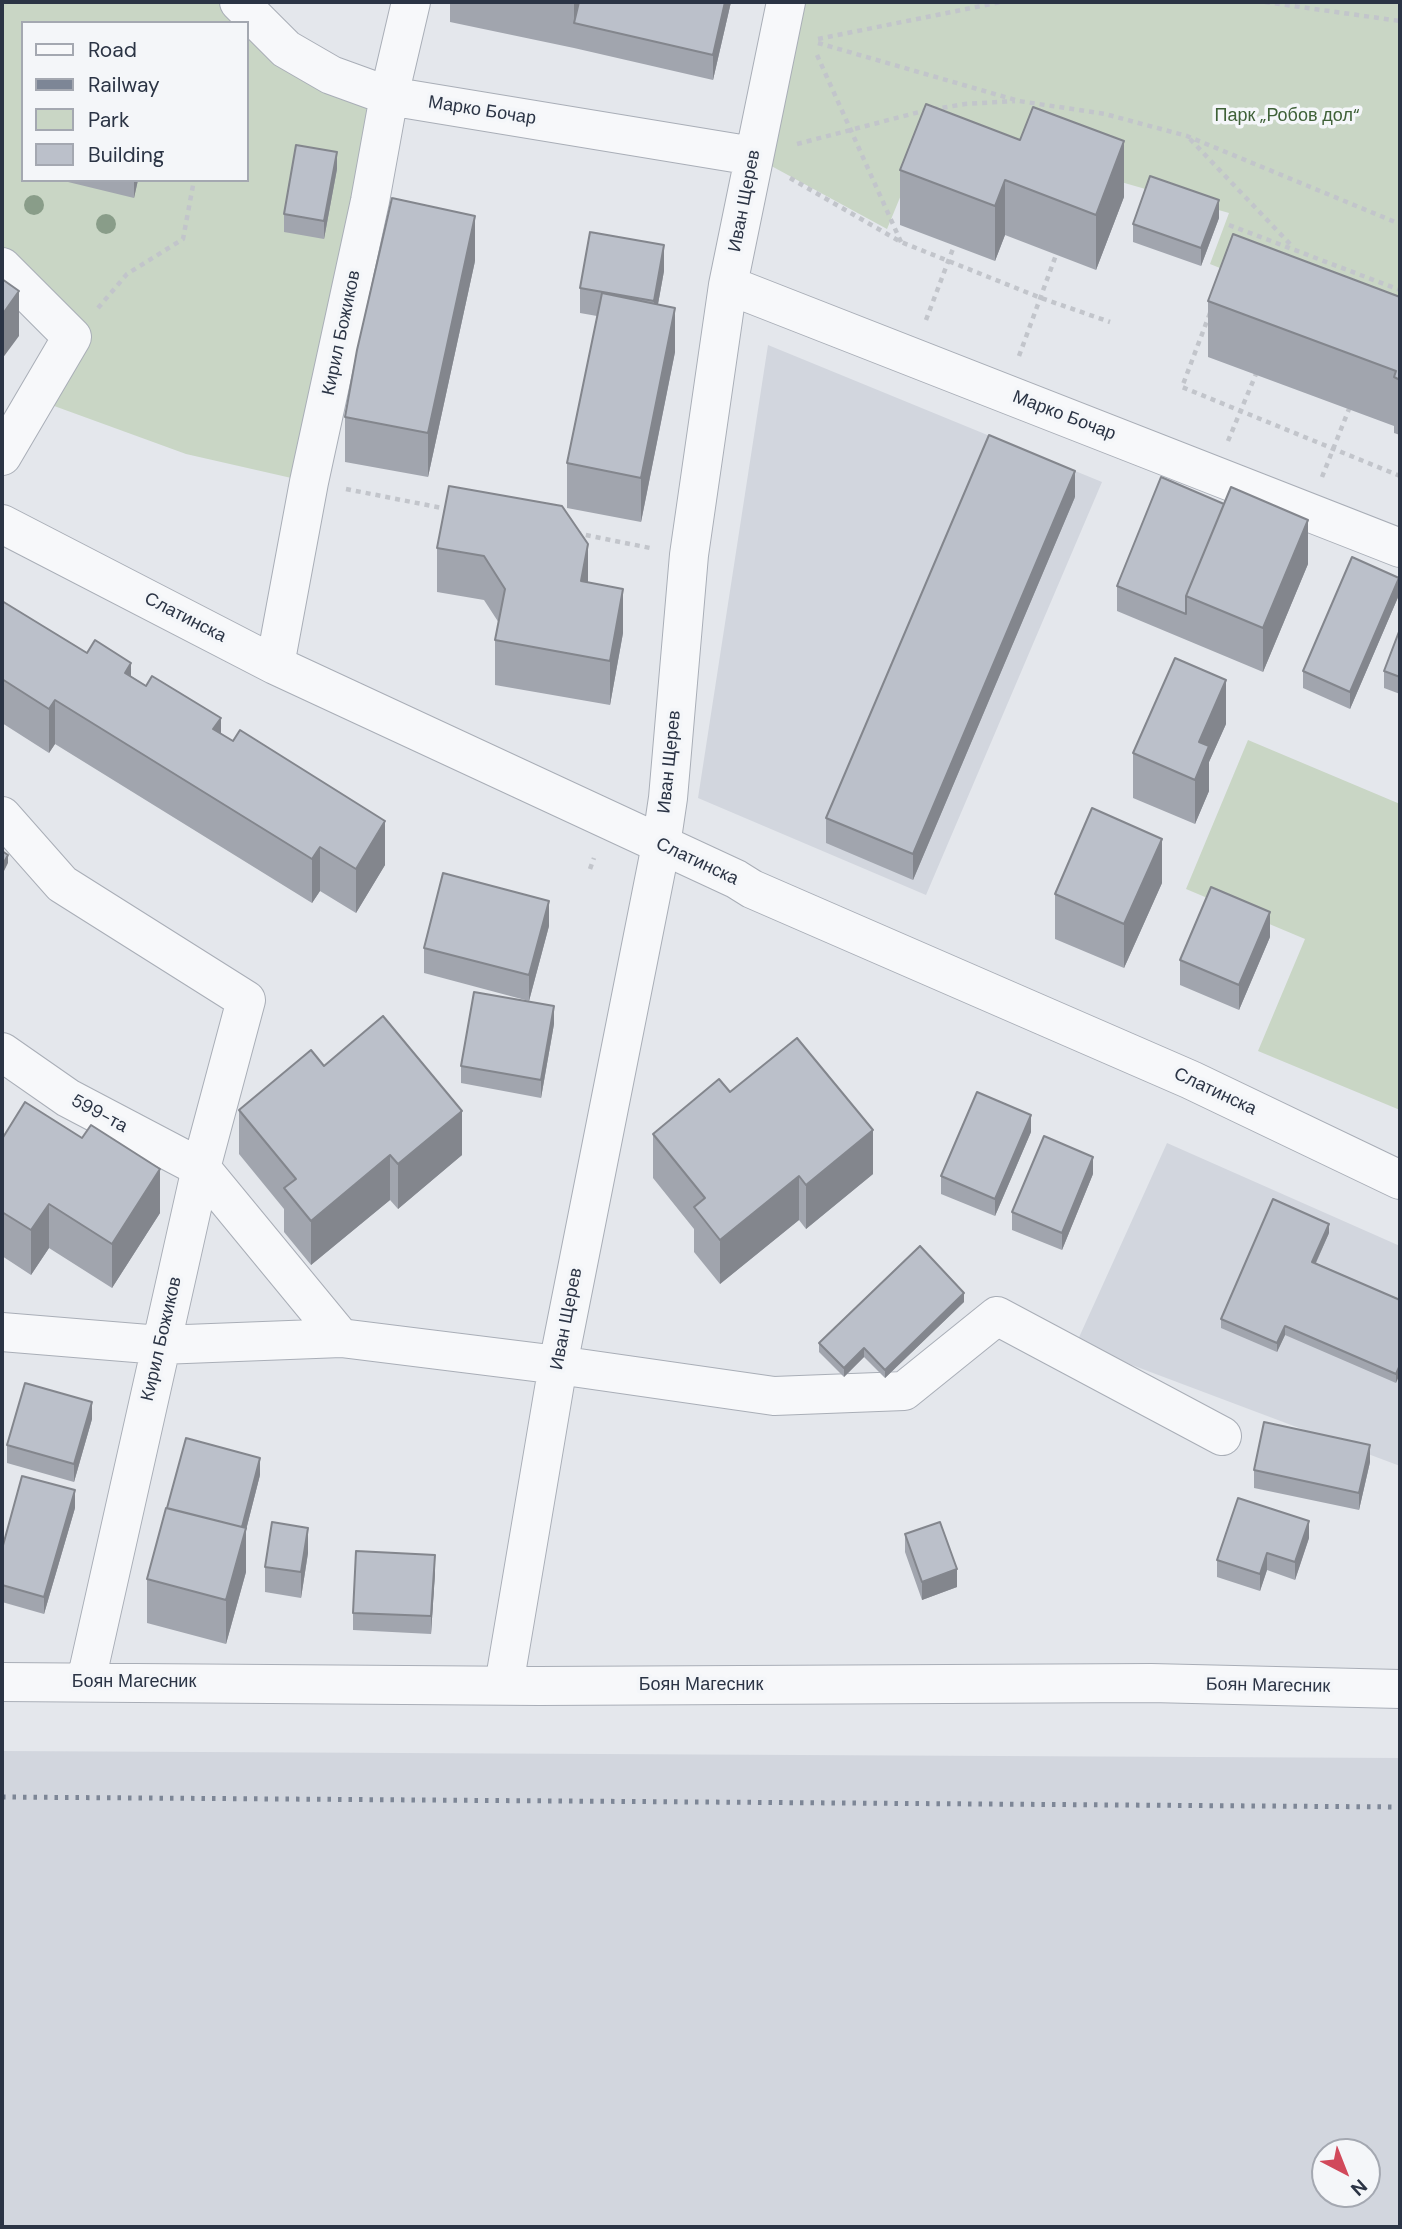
<!DOCTYPE html>
<meta charset="utf-8">
<style>
body{margin:0}
#map{position:relative;width:1402px;height:2229px;overflow:hidden;background:#e4e7ec;font-family:"DM Sans",sans-serif}
canvas{display:block}
.frame{position:absolute;inset:0;border:4px solid #2b3445;pointer-events:none}
.legend{position:absolute;left:21px;top:21px;width:228px;height:161px;box-sizing:border-box;background:#f4f6f9;border:2px solid #a4a8b1;margin:0;padding:9px 12px;list-style:none;font-size:21px;color:#2b3445}
.legend li{display:flex;align-items:center;gap:14px;height:35px}
.legend b{width:35px;border:2px solid #a4a8b1}
.north{position:absolute;left:1311px;top:2138px;width:70px;height:70px;box-sizing:border-box;background:#f4f6f9;border:2px solid #a4a8b1;border-radius:50%;rotate:138deg;font-size:19px;font-weight:700;line-height:28px;text-align:center;color:#2b3445}
.north::after{content:'';display:block;margin:auto;width:24px;height:32px;background:#d1495b;clip-path:polygon(50% 0,100% 100%,50% 72%,0 100%)}
</style>
<div id="map">
<canvas width="1402" height="2229"></canvas>
<div class="frame"></div>
<ul class="legend">
<li><b style="height:9px;background:#f7f8fa"></b>Road</li>
<li><b style="height:9px;background:#7d8696"></b>Railway</li>
<li><b style="height:19px;background:#c9d6c5"></b>Park</li>
<li><b style="height:19px;background:#bbc0ca"></b>Building</li>
</ul>
<div class="north">N</div>
</div>
<script>
const g = document.querySelector('canvas').getContext('2d');
g.lineJoin = 'round';
function paint(path, color) { g.fillStyle = color; g.fill(path, 'evenodd'); }
const toPath = rows => new Path2D(rows.map(r => 'M' + r).join(''));
function trace(path, color, width, dash) { g.strokeStyle = color; g.lineWidth = width; g.lineCap = dash ? 'butt' : 'round'; g.setLineDash(dash || []); g.stroke(path); }
function label(font, color, halo, rows, align = 'center') {
  g.font = font + ' "DM Sans",sans-serif'; g.lineWidth = 7; g.setLineDash([]); g.textBaseline = 'middle'; g.strokeStyle = halo; g.fillStyle = color; for (const [text, x, y, turn = 0] of rows) {
    g.save(); g.translate(x, y); g.rotate((+turn || 0) * Math.PI / 180); g.textAlign = isNaN(turn) ? turn : align; if (halo) g.strokeText(text, 0, 0); g.fillText(text, 0, 0); g.restore();
  }
}
const built = toPath([
 [768,345,1102,482,926,895,698,798],
 [1167,1143,1400,1246,1400,1466,1076,1344],
 [2,1751,1400,1758,1400,2227,2,2227],
 [1325,2152,1367,2152,1367,2194,1325,2194]
]);
const green = toPath([
 [2,2,239,2,389,96,309,482,186,454,35,399,72,337,2,267],
 [23,23,247,23,247,180,23,180],
 [786,2,1400,2,1400,340,1210,264,1229,213,1027,155,920,149,887,229,753,156],
 [1248,740,1400,804,1400,1110,1258,1051,1305,939,1186,889]
]);
const path = toPath([
 [1265,2,1400,21],
 [818,39,1001,2],
 [818,43,1019,101,1105,114,1187,136,1400,224],
 [817,55,901,242],
 [1190,139,1290,244],
 [797,144,923,111,965,104,1015,101],
 [790,178,901,242,1041,298,1110,322],
 [1229,225,1400,290],
 [98,308,127,274,183,239,194,180],
 [1210,313,1182,387,1400,476],
 [926,320,954,246],
 [1019,356,1056,255],
 [1228,441,1256,374],
 [1322,477,1349,409],
 [346,489,447,509],
 [576,533,650,548],
 [590,869,594,858]
]);
const minor = toPath([
 [239,2,286,49,331,75,389,96,753,156],
 [2,267,72,337,2,456],
 [728,285,1400,548],
 [2,524,275,665,736,879,752,889,1191,1080,1400,1180],
 [275,665,309,482,370,201,389,96,411,2],
 [2,816,62,884,246,1000,201,1168,86,1681],
 [2,1052,68,1098,201,1168,341,1338],
 [2,1332,160,1345,341,1338,558,1365,774,1396,904,1391,997,1316,1222,1436],
 [2,1682,539,1686,1151,1683,1400,1689],
 [504,1685,558,1365,661,845,668,798,689,555,728,285,786,2]
]);
const rail = toPath([
 [2,1797,1400,1807]
]);
const trees = [
 [34,205],
 [106,224]
];
const wall = toPath([
 [450,2,731,2,713,80,574,48,450,22],
 [926,104,1124,197,1096,270,1005,235,995,261,900,225,900,170],
 [337,169,324,239,284,232,284,214],
 [68,180,138,180,134,198,68,182],
 [1219,218,1201,266,1133,242,1133,224],
 [475,261,428,477,345,462,345,417],
 [664,271,658,304,675,352,641,522,567,508,567,463,597,316,580,313,580,288],
 [1400,297,1400,435,1394,433,1394,426,1208,357,1208,301],
 [449,486,623,633,610,705,495,685,495,640,499,623,484,600,437,592,437,548],
 [1075,497,913,880,826,843,826,818],
 [1308,564,1263,672,1117,611,1117,586],
 [1399,595,1350,709,1303,688,1303,671],
 [2,601,87,653,131,676,221,733,385,865,356,913,320,891,312,903,55,744,49,753,2,723],
 [1400,629,1400,694,1384,688,1384,671],
 [1226,724,1209,762,1209,791,1195,824,1133,798,1133,753],
 [1162,883,1124,968,1055,939,1055,894],
 [549,926,529,1001,424,973,424,948],
 [1270,937,1239,1010,1180,985,1180,960],
 [554,1024,541,1098,461,1083,461,1066],
 [324,1066,462,1155,398,1209,390,1200,311,1265,284,1232,284,1209,239,1154,239,1110],
 [730,1092,873,1174,806,1229,799,1220,720,1284,694,1252,694,1229,653,1178,653,1134],
 [1031,1132,995,1216,941,1194,941,1176],
 [2,1139,160,1213,112,1288,49,1248,31,1275,2,1256],
 [1093,1174,1062,1250,1012,1230,1012,1212],
 [1329,1233,1316,1263,1400,1300,1396,1383,1285,1335,1277,1352,1221,1328,1221,1319],
 [964,1302,885,1378,864,1357,844,1377,819,1352,819,1343],
 [92,1419,74,1482,7,1463,7,1445],
 [1370,1462,1359,1510,1254,1488,1254,1470],
 [260,1475,246,1530,246,1572,226,1644,147,1623,147,1579],
 [75,1508,44,1614,2,1602,2,1549],
 [905,1534,957,1587,922,1600,905,1552],
 [1309,1538,1295,1580,1267,1570,1260,1591,1217,1577,1217,1560],
 [308,1553,301,1598,265,1592,265,1567],
 [435,1573,431,1634,353,1630,353,1613]
]);
const shadedWall = toPath([
 [574,2,584,2,574,23],
 [725,2,731,2,713,80,713,55],
 [1124,141,1124,197,1096,270,1096,215],
 [337,152,337,169,324,239,324,221],
 [134,180,138,180,134,198],
 [1005,180,1005,235,995,261,995,206],
 [1219,200,1219,218,1201,266,1201,248],
 [475,216,475,261,428,477,428,433],
 [664,245,664,271,654,326,654,301],
 [19,291,19,336,2,359,2,315],
 [675,308,675,352,641,522,641,478],
 [1075,471,1075,497,913,880,913,854],
 [1308,520,1308,564,1263,672,1263,628],
 [588,544,588,589,581,581],
 [1399,578,1399,595,1350,709,1350,692],
 [623,589,623,633,610,705,610,661],
 [131,663,131,708,125,673],
 [1226,680,1226,724,1209,762,1209,791,1195,824,1195,780,1199,742],
 [55,700,55,744,49,753,49,709],
 [221,718,221,763,213,729],
 [385,821,385,865,356,913,356,869],
 [1162,839,1162,883,1124,968,1124,924],
 [320,847,320,891,312,903,312,859],
 [8,855,8,863,2,875,2,866],
 [549,901,549,926,529,1001,529,975],
 [1270,912,1270,937,1239,1010,1239,985],
 [554,1006,554,1024,541,1098,541,1080],
 [462,1111,462,1155,398,1209,398,1164],
 [1031,1115,1031,1132,995,1216,995,1199],
 [873,1130,873,1174,806,1229,806,1185],
 [390,1155,390,1200,311,1265,311,1221],
 [1093,1157,1093,1174,1062,1250,1062,1233],
 [160,1169,160,1213,112,1288,112,1244],
 [799,1176,799,1220,720,1284,720,1240],
 [49,1204,49,1248,31,1275,31,1230],
 [1329,1224,1329,1233,1312,1271,1312,1262],
 [964,1293,964,1302,885,1378,885,1370],
 [1285,1326,1285,1335,1277,1352,1277,1343],
 [864,1348,864,1357,844,1377,844,1368],
 [1400,1365,1400,1374,1396,1383,1396,1374],
 [92,1402,92,1419,74,1482,74,1464],
 [1370,1445,1370,1462,1359,1510,1359,1493],
 [260,1458,260,1475,246,1530,246,1572,226,1644,226,1600,242,1528],
 [75,1490,75,1508,44,1614,44,1597],
 [1309,1521,1309,1538,1295,1580,1295,1562],
 [308,1528,308,1553,301,1598,301,1572],
 [1267,1553,1267,1570,1260,1591,1260,1574],
 [435,1555,435,1573,431,1634,431,1616],
 [957,1569,957,1587,922,1600,922,1582]
]);
const building = toPath([
 [579,2,725,2,713,55,574,23,579,2],
 [926,104,1020,140,1033,107,1124,141,1096,215,1005,180,995,206,900,170,926,104],
 [296,145,337,152,324,221,284,214,296,145],
 [1150,176,1219,200,1201,248,1133,224,1150,176],
 [392,198,475,216,428,433,345,417,357,350,392,198],
 [590,232,664,245,654,301,580,288,590,232],
 [1233,234,1400,297,1400,380,1394,377,1396,371,1208,301,1233,234],
 [2,279,19,291,2,315,2,279],
 [602,293,675,308,641,478,567,463,602,293],
 [989,435,1075,471,913,854,826,818,989,435],
 [1161,477,1224,504,1186,596,1186,614,1117,586,1161,477],
 [449,486,562,506,588,544,581,581,623,589,610,661,495,640,505,589,484,556,437,548,449,486],
 [1231,487,1308,520,1263,628,1186,596,1231,487],
 [1352,557,1399,578,1350,692,1303,671,1352,557],
 [2,601,87,653,95,640,131,663,125,673,146,686,152,676,221,718,213,729,233,741,240,730,385,821,356,869,320,847,312,859,55,700,49,709,2,679,2,601],
 [1400,629,1400,677,1384,671,1400,629],
 [1175,658,1226,680,1199,742,1209,746,1195,780,1133,753,1175,658],
 [1092,808,1162,839,1124,924,1055,894,1092,808],
 [2,851,8,855,2,866,2,851],
 [443,873,549,901,529,975,424,948,443,873],
 [1211,887,1270,912,1239,985,1180,960,1211,887],
 [474,992,554,1006,541,1080,461,1066,474,992],
 [383,1016,462,1111,398,1164,390,1155,311,1221,284,1188,296,1179,239,1110,311,1050,324,1066,383,1016],
 [797,1038,873,1130,806,1185,799,1176,720,1240,694,1207,705,1198,653,1134,719,1079,730,1092,797,1038],
 [977,1092,1031,1115,995,1199,941,1176,977,1092],
 [25,1102,82,1138,91,1125,160,1169,112,1244,49,1204,31,1230,2,1212,2,1139,25,1102],
 [1044,1136,1093,1157,1062,1233,1012,1212,1044,1136],
 [1273,1199,1329,1224,1312,1262,1400,1300,1400,1365,1396,1374,1285,1326,1277,1343,1221,1319,1273,1199],
 [920,1246,964,1293,885,1370,864,1348,844,1368,819,1343,920,1246],
 [25,1383,92,1402,74,1464,7,1445,25,1383],
 [1264,1422,1370,1445,1359,1493,1254,1470,1264,1422],
 [186,1438,260,1458,242,1527,167,1508,186,1438],
 [22,1476,75,1490,44,1597,2,1585,2,1549,22,1476],
 [1238,1498,1309,1521,1295,1562,1267,1553,1260,1574,1217,1560,1238,1498],
 [166,1508,246,1528,226,1600,147,1579,166,1508],
 [272,1522,308,1528,301,1572,265,1567,272,1522],
 [940,1522,957,1569,922,1582,905,1534,940,1522],
 [356,1551,435,1555,431,1616,353,1613,356,1551]
]);
const streetNames = [
 ["Марко Бочар",482,111,9],
 ["Иван Щерев",745,201,-79],
 ["Кирил Божиков",342,333,-78],
 ["Марко Бочар",1064,416,21],
 ["Слатинска",185,618,27],
 ["Иван Щерев",670,762,-84],
 ["Слатинска",697,862,25],
 ["Слатинска",1215,1092,25],
 ["599-та",99,1114,28],
 ["Иван Щерев",567,1319,-79],
 ["Кирил Божиков",162,1339,-77],
 ["Боян Магесник",134,1682],
 ["Боян Магесник",701,1685],
 ["Боян Магесник",1268,1686,1]
];
const parkNames = [
 ["Парк „Робов дол“",1287,116]
];
paint(built, '#d2d6de');
paint(green, '#c9d6c5');
trace(minor, '#a9aeb7', 40);
trace(path, '#c2c5cb', 4.5, [5, 5]);
trace(minor, '#f7f8fa', 38);
trace(rail, '#7d8696', 5, [3.5, 7]);
g.fillStyle = '#899d89';
for (const [x, y] of trees) { g.beginPath(); g.arc(x, y, 10, 0, 2 * Math.PI); g.fill(); }
paint(wall, '#a1a5ae');
paint(shadedWall, '#83868d');
paint(building, '#bbc0ca');
trace(building, '#83868d', 2);
label('18px', '#2b3445', '#f4f6f9', streetNames);
label('18px', '#3f6138', '#f4f6f9', parkNames);
</script>
